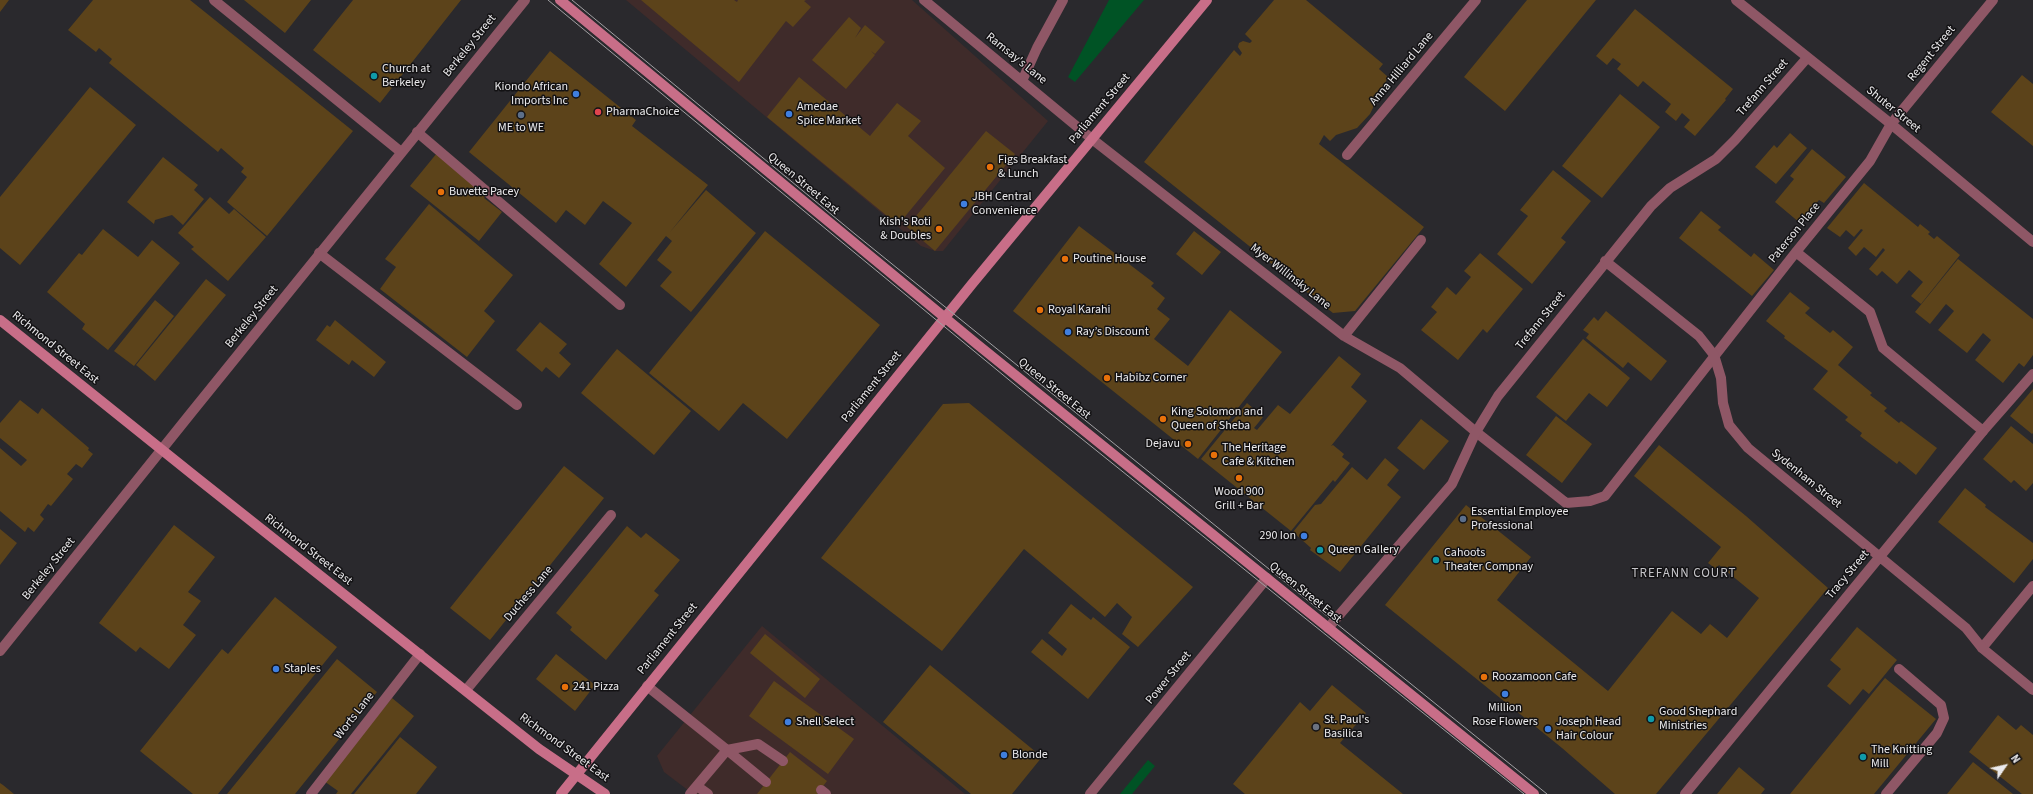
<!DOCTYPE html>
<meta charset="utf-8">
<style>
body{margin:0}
#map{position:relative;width:2033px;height:794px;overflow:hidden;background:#2a292d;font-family:"Source Sans 3",sans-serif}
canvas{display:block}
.north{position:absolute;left:1985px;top:746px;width:40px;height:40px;-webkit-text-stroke:3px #131214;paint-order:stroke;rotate:56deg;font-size:11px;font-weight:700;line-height:16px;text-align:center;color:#ebeaec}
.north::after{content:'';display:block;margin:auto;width:14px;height:18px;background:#ebeaec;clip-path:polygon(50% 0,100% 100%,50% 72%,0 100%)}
</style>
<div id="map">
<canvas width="2033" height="794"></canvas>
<div class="north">N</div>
</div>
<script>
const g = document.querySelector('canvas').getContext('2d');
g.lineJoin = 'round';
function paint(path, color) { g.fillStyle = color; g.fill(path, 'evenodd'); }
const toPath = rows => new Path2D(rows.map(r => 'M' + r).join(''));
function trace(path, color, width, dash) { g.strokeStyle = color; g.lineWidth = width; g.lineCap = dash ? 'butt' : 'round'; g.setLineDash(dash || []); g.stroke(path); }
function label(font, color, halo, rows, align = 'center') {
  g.font = font + ' "Source Sans 3",sans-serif'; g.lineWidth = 3; g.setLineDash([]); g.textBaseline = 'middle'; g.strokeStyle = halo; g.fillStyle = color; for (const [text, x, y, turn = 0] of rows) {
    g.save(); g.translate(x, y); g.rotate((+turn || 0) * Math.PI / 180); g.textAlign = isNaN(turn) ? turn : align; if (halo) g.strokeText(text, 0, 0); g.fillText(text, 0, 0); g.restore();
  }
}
const commercial = toPath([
 [626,0,912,0,1048,121,943,251,935,251,921,246],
 [762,626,965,794,693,794,664,772,657,756]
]);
const green = toPath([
 [1109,0,1144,0,1075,82,1068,77],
 [1148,760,1155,766,1132,794,1120,794]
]);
const building = toPath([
 [0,0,9,0,0,12],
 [93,0,190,0,353,131,267,236,227,202,247,177,241,172,244,168,221,148,218,152,109,63,112,59,99,48,96,52,68,30],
 [244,0,311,0,285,33],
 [353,0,461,0,380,103,313,50],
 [641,0,734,0,737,2,738,0,806,0,804,1,811,7,793,27,786,21,739,82],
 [1274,0,1306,0,1383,64,1379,69,1388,77,1370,114,1357,128,1336,135,1330,141,1324,135,1319,144,1424,227,1355,311,1333,313,1144,162,1234,50,1240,56,1242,53,1238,47,1239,43,1243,41,1250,43,1252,41,1245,34],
 [1527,0,1596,0,1505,111,1464,77],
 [1635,9,1733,89,1725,99,1726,100,1695,136,1684,127,1690,120,1682,113,1676,121,1665,112,1671,104,1643,81,1638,87,1617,69,1621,64,1613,58,1607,65,1596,56],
 [849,17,861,28,855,38,865,25,885,42,875,54,871,51,875,55,846,89,812,60],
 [550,51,636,120,632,126,708,185,670,232,706,190,756,233,691,312,660,286,672,272,657,260,672,241,666,236,626,287,599,264,632,223,603,201,585,225,566,210,556,223,469,152],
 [2022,75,2033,84,2033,146,1991,112],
 [799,77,870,136,897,103,921,121,908,136,945,168,898,225,767,117],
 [90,87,136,125,20,265,0,248,0,197],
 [1620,94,1660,127,1602,198,1562,166],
 [986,131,1015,154,935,251,907,227],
 [1790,133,1807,148,1776,184,1755,167,1774,145,1777,148],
 [1812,149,1846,177,1824,203,1819,200,1800,223,1775,202,1794,179,1790,176],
 [437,153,487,194,484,198,502,212,479,241,410,186],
 [163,157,198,185,194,190,204,199,183,225,172,215,155,220,154,224,127,202],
 [1553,170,1591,201,1561,238,1566,242,1532,284,1497,254,1528,216,1520,210],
 [1864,183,1918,227,1920,224,1930,232,1928,234,1934,239,1937,236,1960,255,1921,304,1911,296,1923,282,1909,270,1897,284,1882,271,1877,276,1869,269,1885,250,1883,248,1876,257,1864,247,1856,256,1848,248,1863,230,1861,229,1854,237,1846,230,1840,237,1827,228],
 [210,197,229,214,234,209,266,237,228,281,191,249,194,247,178,233],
 [429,204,513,275,484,311,495,321,467,357,380,289,396,267,385,259],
 [1701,211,1721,227,1718,230,1751,257,1754,253,1774,270,1752,296,1679,238],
 [1079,226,1154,283,1151,286,1165,298,1157,309,1170,319,1154,339,1188,366,1230,310,1282,352,1198,459,1013,311],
 [103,229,138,257,152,240,180,263,108,350,82,329,85,324,47,292,79,253,82,255],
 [765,231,880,325,787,439,743,403,719,431,649,373],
 [1194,231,1221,252,1202,275,1176,254],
 [1480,253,1523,289,1487,333,1483,329,1458,360,1421,330,1437,312,1431,307,1447,287,1456,295,1471,277,1464,271],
 [1958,259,2033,319,2033,355,2024,367,2019,363,2003,383,1975,360,1991,340,1983,333,1967,353,1938,330,1954,311,1946,304,1930,324,1915,312],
 [206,279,226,295,155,381,136,365],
 [1790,292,1810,308,1805,313,1830,333,1833,330,1853,347,1838,365,1872,393,1870,395,1887,408,1884,411,1899,423,1901,421,1937,448,1916,475,1899,461,1897,464,1860,436,1862,433,1845,420,1848,417,1813,389,1828,371,1784,338,1785,336,1766,321],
 [155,300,174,316,134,366,114,351],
 [1606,311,1667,361,1651,381,1628,362,1623,368,1586,338,1589,334,1583,330,1594,317,1598,321],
 [335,320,386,362,374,377,352,360,349,365,316,340,327,325,330,327],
 [540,322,567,344,559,353,571,364,559,378,546,367,542,372,516,350],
 [1583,339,1630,378,1607,407,1589,393,1566,421,1536,397],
 [617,349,691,411,654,455,581,393],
 [1339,356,1361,374,1351,387,1367,401,1331,446,1333,445,1344,454,1342,457,1350,463,1335,482,1333,480,1291,531,1201,459,1247,403,1263,417,1254,428,1257,430,1278,405,1290,414],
 [2033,389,2033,433,2032,434,2010,416],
 [20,400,38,414,42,408,89,448,88,450,93,454,82,468,76,464,67,474,73,479,51,506,48,504,40,515,44,519,34,532,28,527,25,532,0,511,0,448,21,466,27,460,0,438,0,423],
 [969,403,1193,587,1138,647,1122,634,1132,617,1117,603,1105,617,1024,549,942,651,821,558,943,404],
 [1556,416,1592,444,1562,483,1526,455],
 [1421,419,1449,441,1424,470,1397,448],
 [2011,426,2033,444,2033,483,2026,491,2014,480,2011,483,1983,459],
 [1659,445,1746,516,1828,588,1656,794,1615,794,1562,748,1385,605,1466,505,1531,557,1497,600,1608,691,1672,611,1701,634,1710,624,1727,638,1759,598,1719,565,1716,569,1708,563,1721,547,1634,476],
 [1385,458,1399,470,1387,485,1401,497,1340,572,1310,550,1311,548,1293,532,1315,505,1321,504,1352,467,1367,480],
 [564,466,604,498,490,640,450,608],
 [1965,488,1986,505,1985,507,2033,543,2033,559,2014,583,1938,522],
 [174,525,215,557,188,592,201,601,183,625,196,635,169,669,140,647,136,652,99,623],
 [627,526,641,538,646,533,680,560,654,591,659,595,606,660,570,630,572,627,556,613],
 [0,529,17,543,0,565],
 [275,597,337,647,218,794,193,794,140,751,222,649,228,654],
 [1071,604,1091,620,1093,617,1130,647,1088,699,1031,652,1042,639,1062,656,1067,649,1048,633],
 [1857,627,1897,660,1869,694,1863,689,1850,705,1827,686,1841,669,1830,660],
 [765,634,820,679,805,698,750,653],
 [556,654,595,685,575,711,536,679],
 [337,659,377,692,295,794,227,794],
 [930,665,1042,757,1012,794,971,794,883,722],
 [1885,678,1936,719,1874,794,1790,794],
 [774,681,854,739,828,774,749,716],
 [1332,685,1366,713,1340,743,1403,794,1245,794,1233,784,1300,702,1310,711],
 [392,698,414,716,351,794,336,794,338,791,324,781],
 [1998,715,2016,730,2021,725,2033,735,2033,794,2022,794,1969,752],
 [400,737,437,767,416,794,354,794],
 [790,752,827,781,817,794,757,794],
 [1973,762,2013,794,1947,794],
 [1739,767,1765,789,1761,794,1717,794],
 [0,783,3,785,14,794,0,794]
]);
const service = toPath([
 [214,0,401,152],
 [924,0,1092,139,1344,336,1400,368,1476,432,1566,503,1590,501,1605,496,1796,252,1870,161,1891,124],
 [1022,81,1037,48,1063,0],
 [417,132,620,305],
 [1347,155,1476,0],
 [1796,252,1870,312,1883,348,1983,431,2033,374],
 [319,253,517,405],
 [1344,336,1421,240],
 [1982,648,2033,586],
 [647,686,727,750,690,794],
 [466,690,611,515],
 [727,750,758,744,783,761],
 [727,750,766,782],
 [697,786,708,794],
 [821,790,826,794],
 [311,794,420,654],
 [1886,794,1937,733,1944,718,1941,705,1899,669]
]);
const minor = toPath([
 [1891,124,1993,0],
 [1605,261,1699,336,1714,355,1721,378,1723,403,1729,425,1748,448,1966,628,1982,648,2033,690],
 [1328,628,1452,484,1476,432,1498,396,1651,206,1670,188,1716,159,1735,140,1807,58],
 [0,651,191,413,525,0],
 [1090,794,1267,578],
 [1685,794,1983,431]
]);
const tertiary = toPath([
 [1736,0,1891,124,2033,242]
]);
const secondary = toPath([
 [560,0,978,345,1534,794],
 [0,320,197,478,539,749,605,794],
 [561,794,972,284,1207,0]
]);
const tram = toPath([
 [548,0,1031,398,1524,794],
 [572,0,855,234,1547,794]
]);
const markers = [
 [374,76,4,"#0f9aa8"],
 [576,94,4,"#3f7fe0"],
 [598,112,4,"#e0444e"],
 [789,114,4,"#3f7fe0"],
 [521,115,4,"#5c6f8a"],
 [990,167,4,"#e8710a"],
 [441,192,4,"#e8710a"],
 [964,204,4,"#3f7fe0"],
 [939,229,4,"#e8710a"],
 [1065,259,4,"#e8710a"],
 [1040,310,4,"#e8710a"],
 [1068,332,4,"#3f7fe0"],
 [1107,378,4,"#e8710a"],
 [1163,419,4,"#e8710a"],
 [1188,444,4,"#e8710a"],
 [1214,455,4,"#e8710a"],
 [1239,478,4,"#e8710a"],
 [1463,519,4,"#5c6f8a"],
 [1304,536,4,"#3f7fe0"],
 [1320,550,4,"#0f9aa8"],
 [1436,560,4,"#0f9aa8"],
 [276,669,4,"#3f7fe0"],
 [1484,677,4,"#e8710a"],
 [565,687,4,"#e8710a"],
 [1505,694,4,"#3f7fe0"],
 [1651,719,4,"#0f9aa8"],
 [788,722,4,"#3f7fe0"],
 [1316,727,4,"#6b7280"],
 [1548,729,4,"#3f7fe0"],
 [1004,755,4,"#3f7fe0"],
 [1863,757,4,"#0f9aa8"]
];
const streetNames = [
 ["Berkeley Street",470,46,-51],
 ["Regent Street",1932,54,-51],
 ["Ramsay's Lane",1016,59,39],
 ["Anna Hilliard Lane",1402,69,-50],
 ["Trefann Street",1763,88,-49],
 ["Parliament Street",1100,109,-50],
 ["Shuter Street",1893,110,39],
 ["Queen Street East",803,184,40],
 ["Paterson Place",1795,233,-51],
 ["Myer Willinsky Lane",1290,277,38],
 ["Berkeley Street",252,317,-51],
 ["Trefann Street",1541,321,-51],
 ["Richmond Street East",55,348,39],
 ["Parliament Street",872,387,-51],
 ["Queen Street East",1054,389,39],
 ["Sydenham Street",1806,479,39],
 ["Richmond Street East",308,550,38],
 ["Berkeley Street",49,569,-51],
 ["Tracy Street",1848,575,-50],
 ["Queen Street East",1305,593,39],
 ["Duchess Lane",529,594,-50],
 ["Parliament Street",668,639,-51],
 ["Power Street",1169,678,-51],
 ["Worts Lane",355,716,-52],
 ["Richmond Street East",564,748,36]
];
const poiNames = [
 ["Church at",382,69],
 ["Berkeley",382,83],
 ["Kiondo African",568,87,"right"],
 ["Imports Inc",568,101,"right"],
 ["Amedae",797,107],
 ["Spice Market",797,121],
 ["PharmaChoice",606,112],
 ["ME to WE",521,128,"center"],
 ["Figs Breakfast",998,160],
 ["& Lunch",998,174],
 ["Buvette Pacey",449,192],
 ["JBH Central",972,197],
 ["Convenience",972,211],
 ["Kish's Roti",931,222,"right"],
 ["& Doubles",931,236,"right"],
 ["Poutine House",1073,259],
 ["Royal Karahi",1048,310],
 ["Ray’s Discount",1076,332],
 ["Habibz Corner",1115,378],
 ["King Solomon and",1171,412],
 ["Queen of Sheba",1171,426],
 ["Dejavu",1180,444,"right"],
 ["The Heritage",1222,448],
 ["Cafe & Kitchen",1222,462],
 ["Wood 900",1239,492,"center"],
 ["Grill + Bar",1239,506,"center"],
 ["Essential Employee",1471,512],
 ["Professional",1471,526],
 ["290 Ion",1296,536,"right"],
 ["Queen Gallery",1328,550],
 ["Cahoots",1444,553],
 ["Theater Compnay",1444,567],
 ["Staples",284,669],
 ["Roozamoon Cafe",1492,677],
 ["241 Pizza",573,687],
 ["Million",1505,708,"center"],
 ["Rose Flowers",1505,722,"center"],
 ["Good Shephard",1659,712],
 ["Ministries",1659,726],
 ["St. Paul's",1324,720],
 ["Basilica",1324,734],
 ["Shell Select",796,722],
 ["Joseph Head",1556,722],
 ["Hair Colour",1556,736],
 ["The Knitting",1871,750],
 ["Mill",1871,764],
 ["Blonde",1012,755]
];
const neighbourhoodNames = [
 ["TREFANN COURT",1684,574]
];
paint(commercial, '#3f2b2a');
paint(green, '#005325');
paint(building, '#5c431a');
trace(service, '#8f5766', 10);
trace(minor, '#8f5766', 10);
trace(tertiary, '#8f5766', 10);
trace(secondary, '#c86e88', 10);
trace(tram, '#a1a0a3', 1);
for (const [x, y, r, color] of markers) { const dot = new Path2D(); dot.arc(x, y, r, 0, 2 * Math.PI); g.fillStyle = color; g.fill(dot); trace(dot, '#131214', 1.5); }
label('12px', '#ebeaec', '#131214', streetNames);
label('12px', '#ebeaec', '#131214', poiNames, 'left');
g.letterSpacing = '1px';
label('13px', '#c5c4c8', '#131214', neighbourhoodNames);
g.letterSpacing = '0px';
</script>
